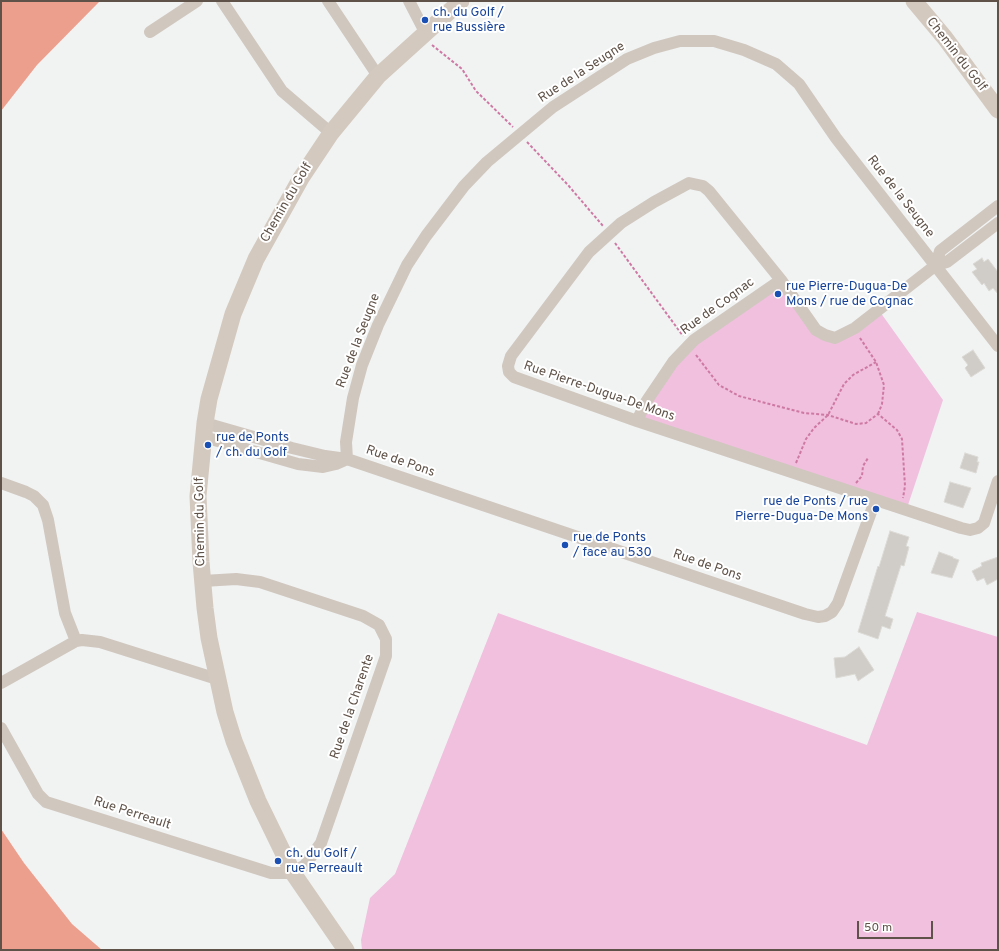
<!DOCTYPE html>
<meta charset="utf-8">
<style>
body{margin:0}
#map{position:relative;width:999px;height:951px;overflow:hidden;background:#f1f3f3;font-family:Overpass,sans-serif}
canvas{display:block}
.frame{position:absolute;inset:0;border:2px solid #5f5248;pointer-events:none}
.scale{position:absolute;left:857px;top:921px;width:76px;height:18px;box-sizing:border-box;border:2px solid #5f5248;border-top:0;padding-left:5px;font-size:12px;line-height:14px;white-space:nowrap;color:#5f5248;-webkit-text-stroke:3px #fff;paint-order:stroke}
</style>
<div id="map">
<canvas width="999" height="951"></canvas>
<div class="frame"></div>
<div class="scale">50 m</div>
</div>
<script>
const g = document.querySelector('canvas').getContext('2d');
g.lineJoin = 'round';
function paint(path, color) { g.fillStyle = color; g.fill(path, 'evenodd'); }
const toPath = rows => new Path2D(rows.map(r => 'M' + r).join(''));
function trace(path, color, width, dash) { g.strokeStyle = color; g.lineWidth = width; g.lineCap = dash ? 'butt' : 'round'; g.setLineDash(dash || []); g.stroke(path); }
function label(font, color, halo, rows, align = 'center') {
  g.font = font + ' Overpass,sans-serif'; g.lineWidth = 4; g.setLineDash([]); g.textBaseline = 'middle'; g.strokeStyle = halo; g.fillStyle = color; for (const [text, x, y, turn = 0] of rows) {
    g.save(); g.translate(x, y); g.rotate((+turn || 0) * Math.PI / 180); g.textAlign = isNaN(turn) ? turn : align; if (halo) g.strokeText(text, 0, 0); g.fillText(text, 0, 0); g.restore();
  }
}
const green = toPath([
 [781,280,816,330,835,338,878,309,943,400,906,511,637,421,673,362],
 [917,612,998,637,998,950,362,950,361,940,370,898,395,874,498,613,867,745]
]);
const water = toPath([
 [1,1,100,1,37,65,1,111],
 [1,829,24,863,72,924,102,950,1,950]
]);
const building = toPath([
 [982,258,984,262,988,259,998,272,998,294,993,288,989,291,984,283,982,285,972,272,977,269,973,264,982,258],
 [973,350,985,368,971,377,965,368,968,365,962,357,973,350],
 [965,453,978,457,977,462,979,462,976,473,960,468,965,453],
 [950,482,971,488,963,508,944,502,950,482],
 [890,531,909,537,906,546,909,547,904,566,901,565,885,616,893,619,890,629,882,626,878,639,858,632,878,566,879,567,890,531],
 [939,552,953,557,953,558,959,560,952,578,931,573,939,552],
 [998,557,998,579,987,585,984,578,977,581,972,571,982,566,981,563,998,557],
 [859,647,874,670,858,681,855,674,836,678,834,658,845,657,859,647]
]);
const path = toPath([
 [432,45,462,69,476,91,513,127],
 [527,142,568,185,603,226],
 [615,243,683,336],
 [860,338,876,362,884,385,882,404,878,414],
 [696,355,719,385,739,396,804,413,828,415,856,424,866,423,878,414,897,430,902,439,905,486,903,498],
 [796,463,806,439,814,428,828,415,844,384,853,375,876,362],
 [856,483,862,476,863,466,868,458]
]);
const street = toPath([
 [222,1,282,91,331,133],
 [328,1,378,76],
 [409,1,425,32],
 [150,32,197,1],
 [998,223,947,262,936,265,855,328,835,338,825,335,816,330,781,280,709,191,703,186,689,183,654,202,621,223,589,252,511,356,508,366,509,372,514,377,637,421,961,528,970,530,978,528,984,523,998,481],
 [936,265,940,251,998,206],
 [637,421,646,402,673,362,694,340,781,280],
 [205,423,292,448,325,456,347,459,805,614,818,617,825,616,832,612,838,603,875,501],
 [204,437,298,464,323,467,336,464,345,460],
 [347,459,346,442,353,398,362,365,378,325,407,265,426,236,464,186,487,162,553,107,627,59,654,48,680,41,714,41,744,50,776,64,799,84,836,138,998,346],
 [1,483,26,492,34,496,43,505,48,520,65,613,76,641],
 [1,683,76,641,82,640,100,642,217,679],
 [1,728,38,794,46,802,271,873,293,873,305,865,321,843,386,656,386,639,379,625,363,616,260,582,236,579,203,581]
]);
const secondary = toPath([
 [914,1,945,38,998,110],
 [346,950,293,873,258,801,234,741,225,712,209,638,205,608,201,562,198,496,205,423,209,399,233,314,256,259,301,178,331,133,378,76,461,1]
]);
const markers = [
 [425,20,4,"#1a4fb4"],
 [778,294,4,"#1a4fb4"],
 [208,445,4,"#1a4fb4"],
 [876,509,4,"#1a4fb4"],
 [565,545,4,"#1a4fb4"],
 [278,861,4,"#1a4fb4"]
];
const transitNames = [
 ["ch. du Golf /",433,13],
 ["rue Bussière",433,28],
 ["rue Pierre-Dugua-De",786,287],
 ["Mons / rue de Cognac",786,302],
 ["rue de Ponts",216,438],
 ["/ ch. du Golf",216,453],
 ["rue de Ponts / rue",868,502,"right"],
 ["Pierre-Dugua-De Mons",868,517,"right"],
 ["rue de Ponts",573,538],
 ["/ face au 530",573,553],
 ["ch. du Golf /",286,854],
 ["rue Perreault",286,869]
];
const streetNames = [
 ["Chemin du Golf",956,55,52],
 ["Rue de la Seugne",582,73,-33],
 ["Rue de la Seugne",900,197,52],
 ["Chemin du Golf",287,203,-60],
 ["Rue de Cognac",718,307,-36],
 ["Rue de la Seugne",359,341,-69],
 ["Rue Pierre-Dugua-De Mons",599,392,19],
 ["Rue de Pons",400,462,19],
 ["Chemin du Golf",201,522,-91],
 ["Rue de Pons",707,566,19],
 ["Rue de la Charente",353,707,-71],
 ["Rue Perreault",132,814,18]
];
paint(green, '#f0c0de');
paint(water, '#ed9f8d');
paint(building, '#d0cdc8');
trace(building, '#dcdad5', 1);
trace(path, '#ce78a4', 2, [3, 2]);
trace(street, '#d0c7bf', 12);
trace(secondary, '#d4c9bf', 17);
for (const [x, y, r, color] of markers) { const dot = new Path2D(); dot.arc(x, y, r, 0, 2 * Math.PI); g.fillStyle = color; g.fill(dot); trace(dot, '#fff', 1.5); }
label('13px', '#164399', '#fff', transitNames, 'left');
label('13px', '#5f5248', '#fff', streetNames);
</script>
